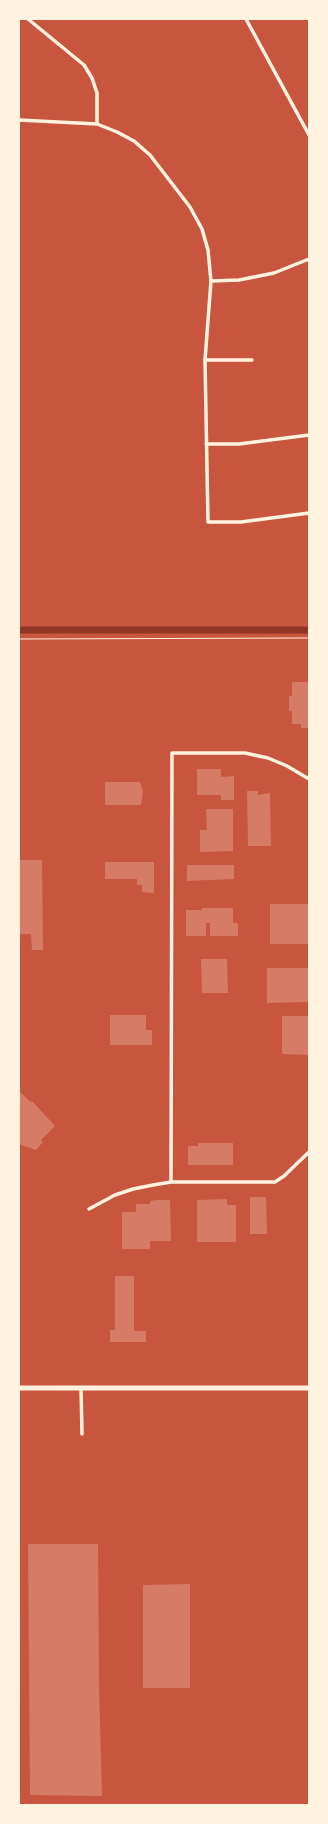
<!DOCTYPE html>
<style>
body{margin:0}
#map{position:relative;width:328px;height:1824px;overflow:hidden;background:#c8553d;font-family:Quicksand,sans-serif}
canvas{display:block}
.frame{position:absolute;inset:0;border:20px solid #fff3e0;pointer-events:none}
</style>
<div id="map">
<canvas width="328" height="1824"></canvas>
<div class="frame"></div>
</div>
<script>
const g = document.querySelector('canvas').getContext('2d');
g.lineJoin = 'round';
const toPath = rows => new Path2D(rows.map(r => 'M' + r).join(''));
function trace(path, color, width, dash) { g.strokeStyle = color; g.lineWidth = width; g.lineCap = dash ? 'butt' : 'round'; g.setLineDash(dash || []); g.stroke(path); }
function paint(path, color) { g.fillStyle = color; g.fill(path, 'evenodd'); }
const canal = toPath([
 [19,630,309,630]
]);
const building = toPath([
 [292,682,309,682,309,728,301,728,301,724,292,724,292,711,289,711,289,696,292,696],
 [197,769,221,769,221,777,234,776,234,800,221,800,221,795,197,795],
 [105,782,140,782,143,792,141,805,105,805],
 [247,791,258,791,258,795,270,793,271,846,248,846],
 [206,809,233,809,233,851,200,852,200,830,207,830],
 [19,860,42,860,43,950,32,950,31,934,19,934],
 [105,862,154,862,154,893,142,892,142,885,137,885,137,879,105,879],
 [187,865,234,865,234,879,187,881],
 [270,904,309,904,309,944,270,944],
 [202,908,233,908,233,923,238,923,238,936,210,936,210,923,206,923,206,936,186,936,186,910,202,910],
 [201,959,227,959,228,993,202,993],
 [267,968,309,968,309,1002,267,1003],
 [110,1015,146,1015,146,1030,152,1030,152,1045,110,1045],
 [282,1016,309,1016,309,1055,282,1054],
 [20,1092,31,1102,32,1101,55,1126,41,1140,43,1142,36,1150,19,1144,19,1093],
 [198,1143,233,1143,233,1165,188,1165,188,1146,198,1146],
 [250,1197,266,1197,267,1234,250,1234],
 [227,1199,227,1205,236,1205,236,1242,197,1242,197,1200],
 [157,1200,170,1200,171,1241,150,1241,150,1249,122,1249,122,1212,136,1212,136,1204,150,1204,150,1201],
 [115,1276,134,1276,134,1331,146,1331,146,1342,110,1342,110,1330,115,1330],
 [28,1544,98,1544,99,1683,102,1796,30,1795],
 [190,1584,190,1688,143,1688,143,1585]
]);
const path = toPath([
 [19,639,309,638]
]);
const minor = toPath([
 [28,19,84,65,92,78,97,93,97,124],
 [246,19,309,135],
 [19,120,97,124,117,132,134,141,150,155,190,207,202,229,208,250,211,281,205,360,208,522,241,522,309,513],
 [211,281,239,280,274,273,309,259],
 [205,360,252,360],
 [206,444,239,444,309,435],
 [171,1182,172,753,245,753,268,758,287,766,309,779],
 [89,1209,115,1195,133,1189,153,1185,171,1182,275,1182,284,1176,309,1152],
 [81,1388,82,1434]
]);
const secondary = toPath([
 [19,1388,309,1388]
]);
trace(canal, '#8f3625', 7);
paint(building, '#d67c66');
trace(path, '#fff3e0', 1);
trace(minor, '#fff3e0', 3.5);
trace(secondary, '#fff3e0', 5);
</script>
